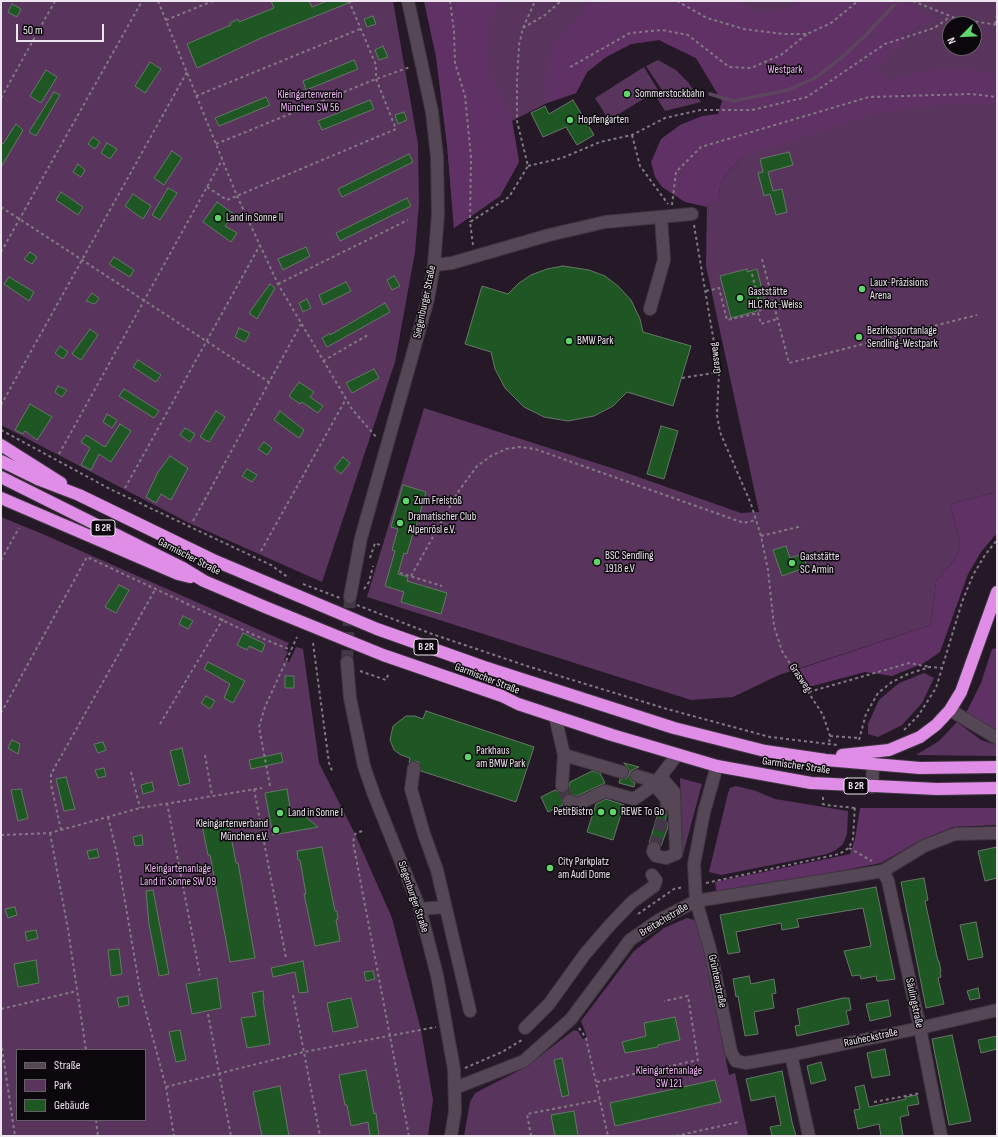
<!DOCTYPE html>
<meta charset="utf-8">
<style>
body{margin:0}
#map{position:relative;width:998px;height:1137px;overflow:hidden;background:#251927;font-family:"Sofia Sans Condensed",sans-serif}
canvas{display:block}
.frame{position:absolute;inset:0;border:2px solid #ede5ee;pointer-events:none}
.legend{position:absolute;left:16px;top:1049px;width:130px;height:72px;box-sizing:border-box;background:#0b070c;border:1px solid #656066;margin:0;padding:5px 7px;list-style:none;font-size:12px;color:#ede5ee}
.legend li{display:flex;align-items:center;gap:8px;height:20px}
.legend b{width:20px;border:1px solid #656066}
.north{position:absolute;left:942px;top:16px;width:40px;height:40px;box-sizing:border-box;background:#0b070c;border:1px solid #656066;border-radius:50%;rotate:246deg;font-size:11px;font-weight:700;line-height:16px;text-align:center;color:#ede5ee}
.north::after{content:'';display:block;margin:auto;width:14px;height:18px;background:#60d56b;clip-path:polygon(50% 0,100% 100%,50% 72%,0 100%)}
.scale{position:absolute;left:16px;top:24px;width:88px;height:18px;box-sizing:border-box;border:2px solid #ede5ee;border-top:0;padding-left:5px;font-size:12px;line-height:14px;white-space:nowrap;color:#ede5ee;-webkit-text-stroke:3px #0b070c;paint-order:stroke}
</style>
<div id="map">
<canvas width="998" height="1137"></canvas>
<div class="frame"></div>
<ul class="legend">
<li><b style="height:5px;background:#554756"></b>Straße</li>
<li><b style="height:11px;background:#59355d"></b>Park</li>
<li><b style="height:11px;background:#1e5624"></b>Gebäude</li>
</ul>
<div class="north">N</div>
<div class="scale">50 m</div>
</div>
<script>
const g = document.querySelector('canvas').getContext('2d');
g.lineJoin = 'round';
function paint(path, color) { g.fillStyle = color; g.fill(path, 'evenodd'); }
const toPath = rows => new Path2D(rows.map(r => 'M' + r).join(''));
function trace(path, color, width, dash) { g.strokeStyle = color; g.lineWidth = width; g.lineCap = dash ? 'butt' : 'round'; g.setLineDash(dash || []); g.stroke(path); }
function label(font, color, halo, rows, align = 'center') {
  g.font = font + ' "Sofia Sans Condensed",sans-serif'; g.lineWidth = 3; g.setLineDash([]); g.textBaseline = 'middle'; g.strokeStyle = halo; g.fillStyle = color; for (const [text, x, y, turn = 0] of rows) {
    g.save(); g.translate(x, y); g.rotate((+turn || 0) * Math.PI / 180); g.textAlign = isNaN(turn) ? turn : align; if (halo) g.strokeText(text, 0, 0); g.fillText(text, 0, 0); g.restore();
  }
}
const green = toPath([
 [1,1,393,1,418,144,419,203,415,252,395,362,322,582,189,523,1,425],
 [424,1,997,1,997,492,950,504,960,541,957,557,936,581,931,625,779,675,733,697,691,700,367,597,424,408,621,471,741,513,759,512,706,266,707,207,718,200,720,186,726,174,743,156,722,101,696,58,659,40,631,44,606,57,587,72,576,93,547,103,512,121,519,162,500,196,454,228,447,144,436,56],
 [950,24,974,24,974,48,950,48],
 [658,60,676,70,688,82,701,102,665,111,657,98,664,93,646,66],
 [644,67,658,90,609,120,595,98],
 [1,517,45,535,289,643,285,650,288,652,284,660,287,661,289,662,296,647,303,649,319,763,355,834,392,918,421,1030,433,1100,428,1136,1,1136],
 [17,1050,145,1050,145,1120,17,1120],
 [924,673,934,678,922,703,902,725,878,737,868,734,868,724,879,700,899,683],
 [957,722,981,740,997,745,997,756,916,755,939,741],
 [680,778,702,784,682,858],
 [736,786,756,791,775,799,848,811,847,834,843,844,836,850,827,854,721,875,709,872,728,793,730,788],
 [687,918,698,921,729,1075,735,1073,748,1136,464,1136,470,1102,475,1093,524,1068,574,1030,578,1031,583,1039,587,1037,581,1021,634,951,664,928]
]);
const forest = toPath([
 [424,1,501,1,490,22,488,51,490,73,512,121,519,162,500,196,454,228,447,144,436,56],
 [604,1,671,1,680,4,680,1,738,1,761,14,794,8,796,1,902,1,927,13,937,20,902,33,902,45,889,54,874,70,891,79,921,71,963,68,997,75,997,105,953,103,877,113,743,156,726,174,720,186,718,201,707,207,685,202,662,187,655,177,651,162,661,139,680,125,702,116,718,114,722,101,696,58,659,40,631,44,606,57,587,72,576,93,547,103,545,81,548,62,554,47,568,26,584,13,585,6,588,4,601,4],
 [997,492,997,533,981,552,968,574,940,652,924,663,892,676,865,672,809,687,796,670,931,625,936,581,957,557,960,541,950,504],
 [997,648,997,733,966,713,981,683,992,649],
 [860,808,997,808,997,825,953,827,921,840,881,863,717,895,715,882,850,854,855,839]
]);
const stream = toPath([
 [710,94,733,101,788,90,815,78,841,58,865,36,894,5]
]);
const building = toPath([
 [271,1,309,1,312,7,327,1,351,2,261,38,197,68,187,44,231,25,230,23,238,19,239,22,274,8,271,1],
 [12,4,21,9,17,17,8,12,12,4],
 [373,16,376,24,367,27,364,19,373,16],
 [383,46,388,57,379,60,375,50,383,46],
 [354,60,358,69,306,90,303,81,354,60],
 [150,62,161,69,145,93,135,86,150,62],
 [46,70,57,77,41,103,30,96,46,70],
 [54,92,60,95,36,136,29,132,54,92],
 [266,97,270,105,219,126,215,118,266,97],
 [370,100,374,109,322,130,318,121,370,100],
 [573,100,594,135,577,145,566,127,543,137,531,113,545,106,549,114,573,100],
 [404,112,407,120,398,124,395,115,404,112],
 [16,124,23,130,1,167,1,143,3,144,16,124],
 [93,137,100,142,95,149,88,144,93,137],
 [107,143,117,149,110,159,101,153,107,143],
 [172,151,182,158,164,185,154,178,172,151],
 [789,152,793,165,768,172,773,191,782,189,787,212,776,215,770,194,764,196,758,173,763,172,760,159,789,152],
 [409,154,413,162,342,197,338,189,409,154],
 [78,164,85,170,81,177,73,172,78,164],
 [168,188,177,193,160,220,152,215,168,188],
 [61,192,83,207,78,215,56,200,61,192],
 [133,194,151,206,143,219,125,206,133,194],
 [407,198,411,206,340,241,336,233,407,198],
 [217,202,234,214,225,226,237,233,231,242,203,222,217,202],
 [306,247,310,256,283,270,278,259,306,247],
 [30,252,37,257,32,264,24,259,30,252],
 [114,257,134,270,130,277,109,264,114,257],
 [563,266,589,270,605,276,618,286,631,300,640,319,643,332,691,346,673,406,627,392,613,406,594,416,568,421,544,417,524,407,505,388,495,369,491,352,465,344,482,286,508,294,519,283,531,275,547,269,563,266],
 [747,269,747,272,757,269,766,306,757,308,757,311,731,318,720,276,747,269],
 [394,276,400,286,392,290,387,280,394,276],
 [9,277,34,292,29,301,4,284,9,277],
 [346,282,351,291,323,305,319,295,346,282],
 [270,284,275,288,257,319,249,313,270,284],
 [92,293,99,298,95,304,86,301,92,293],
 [307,299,311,308,303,312,299,303,307,299],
 [385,303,390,312,327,347,322,338,330,333,330,335,385,303],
 [239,328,250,333,245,342,235,337,239,328],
 [90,329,98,335,81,360,72,354,90,329],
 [60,346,68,352,63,359,55,353,60,346],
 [138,360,161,375,156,382,133,367,138,360],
 [374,369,379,378,352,393,346,383,374,369],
 [299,382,314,392,310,397,323,406,318,413,302,402,300,404,289,396,299,382],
 [58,386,67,390,62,397,55,392,58,386],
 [124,389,159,411,154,418,119,396,124,389],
 [30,404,52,417,37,440,25,431,23,434,15,430,30,404],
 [216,411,225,417,209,442,200,437,216,411],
 [280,411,304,430,299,438,274,420,280,411],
 [107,414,117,420,112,428,103,422,107,414],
 [120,424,131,431,111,462,99,454,91,470,81,465,90,448,81,442,86,435,105,447,120,424],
 [661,426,678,431,664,479,647,474,661,426],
 [185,428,195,434,190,442,180,435,185,428],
 [264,442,272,448,267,455,258,449,264,442],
 [170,456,188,468,171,500,161,494,156,503,146,497,158,472,170,456],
 [343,457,350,463,341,474,334,468,343,457],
 [247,469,257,475,252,482,242,476,247,469],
 [403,485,426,492,414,534,413,533,407,554,404,553,398,574,408,577,407,581,447,593,441,614,401,602,404,592,385,586,395,551,392,550,398,529,391,527,403,485],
 [786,546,790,558,803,554,807,567,782,576,773,550,786,546],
 [119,585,129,590,116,613,105,607,119,585],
 [183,616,193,621,188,629,179,624,183,616],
 [243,633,265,644,262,652,249,646,247,650,237,645,243,633],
 [208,662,245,681,233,703,224,698,230,684,204,669,208,662],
 [285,676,294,676,294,688,285,688,285,676],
 [206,696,215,701,210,709,201,703,206,696],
 [426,711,534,747,516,802,421,771,419,762,415,761,409,763,410,758,401,755,394,750,390,740,393,726,406,716,415,716,423,719,426,711],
 [12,740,20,744,18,754,8,748,12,740],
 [103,742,106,750,98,753,94,744,103,742],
 [182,748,190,783,179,786,170,751,182,748],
 [281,753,283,762,251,769,249,760,281,753],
 [624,763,639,767,632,770,630,774,631,781,635,783,634,787,619,783,620,779,627,778,629,774,629,770,624,763],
 [104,768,106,776,98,778,95,770,104,768],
 [592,771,600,773,605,783,577,796,568,794,564,795,562,799,563,805,548,812,541,797,555,790,561,793,566,793,568,790,570,782,592,771],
 [66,777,75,809,64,811,56,779,66,777],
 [152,782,154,791,143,794,141,785,152,782],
 [21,789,28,818,18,821,11,790,21,789],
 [287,789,291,814,306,812,307,818,318,827,273,835,265,793,287,789],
 [606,799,624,805,613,840,587,832,596,804,606,799],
 [660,807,667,811,665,823,668,823,668,827,661,846,656,841,649,843,660,807],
 [228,820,236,863,238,863,255,958,230,962,210,855,208,855,202,825,228,820],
 [142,835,143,845,135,846,133,837,142,835],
 [322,847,335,911,337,911,338,919,336,920,340,941,315,946,304,894,306,894,300,860,298,860,297,851,322,847],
 [997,847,997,878,985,881,978,851,997,847],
 [97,849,99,857,89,859,87,851,97,849],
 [924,878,928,900,925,901,938,961,939,961,941,971,940,972,941,977,938,978,944,1004,926,1008,901,882,924,878],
 [876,887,895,979,881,981,877,981,876,976,861,979,860,975,852,976,844,951,871,946,863,908,797,919,799,927,782,930,781,923,736,932,740,952,728,954,720,915,876,887],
 [153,890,169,974,159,976,149,924,146,891,153,890],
 [15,907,17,915,8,918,5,909,15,907],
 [976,922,983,957,968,960,960,925,976,922],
 [36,930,38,938,27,941,25,932,36,930],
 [119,949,122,974,111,976,108,950,119,949],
 [36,960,39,983,18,987,14,964,36,960],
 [303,961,308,992,299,993,295,972,273,977,271,968,303,961],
 [373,971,375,979,366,981,364,972,373,971],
 [749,976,751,984,774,979,776,993,772,994,774,1008,754,1012,758,1034,745,1036,738,996,736,997,733,979,749,976],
 [217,978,221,1008,192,1014,186,984,217,978],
 [978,988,980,998,970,1000,967,991,978,988],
 [263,991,264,1000,263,1000,270,1044,247,1048,241,1018,256,1016,252,993,263,991],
 [128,996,129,1005,119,1007,117,998,128,996],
 [351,998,358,1027,333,1032,327,1003,351,998],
 [843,998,849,998,851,1010,846,1011,849,1024,797,1036,795,1026,800,1025,797,1009,843,998],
 [888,1000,891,1016,870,1021,866,1004,888,1000],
 [675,1017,680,1040,658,1045,658,1047,625,1053,622,1042,646,1036,644,1023,675,1017],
 [180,1030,186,1060,176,1062,169,1032,180,1030],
 [952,1035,971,1121,949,1125,932,1039,952,1035],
 [997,1036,997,1049,981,1053,978,1040,997,1036],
 [885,1049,890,1075,872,1078,867,1053,885,1049],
 [562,1058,569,1095,562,1097,554,1060,562,1058],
 [821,1062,826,1080,811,1084,807,1066,821,1062],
 [366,1070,374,1114,376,1113,379,1136,370,1136,368,1122,351,1126,347,1105,345,1105,339,1075,366,1070],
 [782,1071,792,1122,796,1136,772,1136,770,1127,781,1125,775,1096,751,1101,746,1079,782,1071],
 [715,1080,721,1102,615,1126,610,1103,715,1080],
 [864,1085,869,1107,906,1099,905,1097,917,1095,919,1104,907,1106,909,1115,900,1117,903,1136,881,1136,879,1124,858,1129,854,1110,860,1109,855,1087,864,1085],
 [280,1086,289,1136,262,1136,253,1092,280,1086],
 [574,1111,578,1136,555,1136,551,1115,574,1111]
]);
const minorTunnel = toPath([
 [347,662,350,597],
 [562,786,569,801],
 [654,848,667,804]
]);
const path = toPath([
 [158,1,237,196,278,284,352,409,377,438],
 [450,1,454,31,455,63,465,96,471,157,470,222],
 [677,1,707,18,744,29,783,34,807,34,831,23,858,1],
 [913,1,955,18,997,25],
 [166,20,213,1],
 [995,24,997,15],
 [523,28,545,15,561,1],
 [570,67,630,33,662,30,688,35,729,67,751,68,781,55,807,34],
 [196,96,360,29],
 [1,98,55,1],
 [632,135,640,166,668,204],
 [216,144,376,79,410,67],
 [528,166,562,158,600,142,632,135,665,118,700,110,752,110,807,97,885,44,934,28,946,20,949,16],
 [207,187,227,200,396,129,376,79,376,65,349,1],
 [672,205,676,172,701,147,869,97,971,94,997,97],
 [1,207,269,382],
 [694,225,719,372,717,415,720,432,751,504,761,536,768,570,774,626,782,651,823,715,830,736,829,744],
 [473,245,470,222,509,197,528,166,517,121,517,81,519,45,523,28,535,1],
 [1,252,142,1],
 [762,259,789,363,977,315],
 [752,274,761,309,758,313],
 [278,284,408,220],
 [706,291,719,288,727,320,758,313,761,324,777,319],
 [759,300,770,291],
 [323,361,368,335],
 [682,378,719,372],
 [1,405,187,72],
 [1,430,110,489,271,565,289,578],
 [59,454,222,160],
 [125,488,260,245],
 [193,521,301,324],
 [761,536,802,526],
 [261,551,346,399],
 [370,558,375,543,380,545],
 [1,560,19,528],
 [400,573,442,586],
 [411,576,458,492,477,466,491,456,506,449,520,447,535,449,744,523,756,520],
 [303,584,340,598],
 [364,589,369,582,373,566],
 [357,605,432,634,527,666,667,709,770,737,837,745],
 [313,643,329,763,333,773],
 [360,671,386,680,389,673],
 [809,692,909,663,930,667],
 [1,713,87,557,254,635,291,650],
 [160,724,223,619],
 [904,730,918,716,936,688,962,602,973,575,985,555,997,540],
 [830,736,859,738],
 [859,740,866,714,878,693,892,682,908,674,930,667,942,668],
 [205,755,212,795],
 [131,772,140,808],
 [270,786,259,727,265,707,297,637],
 [254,789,286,958],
 [823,797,823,804,825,805,855,808],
 [167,803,200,975],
 [108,817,117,854,140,990,166,1087,174,1136],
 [61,830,51,784,51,774,156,588],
 [362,831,355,834,353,842,409,1136],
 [50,833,68,929,86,1050],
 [1,835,50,833,140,808,262,788],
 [849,848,872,861],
 [706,883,839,854,849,848,853,839,855,805],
 [638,914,674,889,684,887],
 [293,995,320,1136],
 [1,1009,77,991],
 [208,1014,231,1136],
 [579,1028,586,1038,608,1136],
 [1,1042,15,1136],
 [465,1068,502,1052,522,1040],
 [597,1082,698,1060,688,996,664,1001],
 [166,1087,304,1052,436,1027],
 [874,1102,921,1093],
 [96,1120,98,1136],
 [531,1136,527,1114,600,1100],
 [676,1136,739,1122]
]);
const minor = toPath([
 [434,265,452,263,549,235,605,222,692,214],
 [650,309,664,260,661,217],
 [350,597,361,538,418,335,428,299,434,265,438,214,437,157,432,112,408,1],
 [347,662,350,698,364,766,374,795,420,909,437,975,454,1069,455,1112,451,1136],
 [950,710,997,738],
 [555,716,564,755,562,786],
 [564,755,622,772],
 [717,766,704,812,694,864,696,901,710,949,731,1052,736,1061,746,1063,791,1055,920,1028,997,1010],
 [414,768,411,789,424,834,437,870,470,1011],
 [637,776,657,782],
 [654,785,666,798,667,804],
 [872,787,873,764],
 [569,801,578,804,605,791,634,799,654,785,677,755],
 [654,848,653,852,656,856,666,858,676,854,674,792,661,777],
 [883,871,888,881,920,1028,941,1136],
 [420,909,445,907],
 [525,1028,549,1004,585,954,610,925,632,902,654,886,656,880,652,875],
 [791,1055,809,1136],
 [455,1088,524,1061,571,1019,630,940,659,920,696,901,883,871,924,846,955,834,997,833]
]);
const highway = toPath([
 [1,445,61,483],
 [1,461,40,480,79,495,213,560,377,629,484,667,674,728,765,751,826,760,920,768,997,767],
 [1,477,181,567,204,581,265,607,383,655,502,696,518,704,612,735,717,766,811,783,937,789,997,788],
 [1,498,178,574,190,577],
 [842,755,889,750,920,737,936,725,950,710,961,692,997,592]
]);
const markers = [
 [627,94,4,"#60d56b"],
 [570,120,4,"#60d56b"],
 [218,218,4,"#60d56b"],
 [862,289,4,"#60d56b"],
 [740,298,4,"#60d56b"],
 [859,337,4,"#60d56b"],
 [569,341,4,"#60d56b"],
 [406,501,4,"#60d56b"],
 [400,523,4,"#60d56b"],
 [597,562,4,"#60d56b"],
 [792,563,4,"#60d56b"],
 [468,757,4,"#60d56b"],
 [601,812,4,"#60d56b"],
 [613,812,4,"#60d56b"],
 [280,813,4,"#60d56b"],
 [276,830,4,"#60d56b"],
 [550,868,4,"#60d56b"]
];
const shields = [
 [103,528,24],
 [426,647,24],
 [856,786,24]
];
const shieldNames = [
 ["B 2R",103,528],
 ["B 2R",426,647],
 ["B 2R",856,786]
];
const parkNames = [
 ["Westpark",785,70],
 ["Kleingartenverein",310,95],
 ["München SW 56",310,108],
 ["Kleingartenanlage",178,869],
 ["Land in Sonne SW 09",178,882],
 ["Kleingartenanlage",669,1071],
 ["SW 121",669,1084]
];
const poiNames = [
 ["Sommerstockbahn",635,94],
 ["Hopfengarten",578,120],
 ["Land in Sonne II",226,218],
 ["Laux-Präzisions",870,283],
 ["Arena",870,296],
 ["Gaststätte",748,292],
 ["HLC Rot-Weiss",748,305],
 ["Bezirkssportanlage",867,331],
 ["Sendling-Westpark",867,344],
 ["BMW Park",577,341],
 ["Zum Freistoß",414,501],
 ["Dramatischer Club",408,517],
 ["Alpenrösl e.V.",408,530],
 ["BSC Sendling",605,556],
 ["1918 e.V",605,569],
 ["Gaststätte",800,557],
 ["SC Armin",800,570],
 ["Parkhaus",476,751],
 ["am BMW Park",476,764],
 ["PetitBistro",593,812,"right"],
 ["REWE To Go",621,812],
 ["Land in Sonne I",288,813],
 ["Kleingartenverband",268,824,"right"],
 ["München e.V.",268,837,"right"],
 ["City Parkplatz",558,862],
 ["am Audi Dome",558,875]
];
const streetNames = [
 ["Siegenburger Straße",425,302,-78],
 ["Grasweg",716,358,-97],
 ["Garmischer Straße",189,557,27],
 ["Grasweg",800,678,56],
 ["Garmischer Straße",487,679,21],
 ["Garmischer Straße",796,766,8],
 ["Siegenburger Straße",413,897,71],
 ["Breitachstraße",664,920,-31],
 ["Grüntenstraße",717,981,78],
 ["Säulingstraße",914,1003,78],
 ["Rauheckstraße",871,1038,-12]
];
paint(green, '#59355d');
paint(forest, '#5f3164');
trace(stream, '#5d4560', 3.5);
paint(building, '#1e5624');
trace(building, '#677767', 1);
trace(minorTunnel, '#433845', 12, [12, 6]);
trace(minor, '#3f3640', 14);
trace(highway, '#3f3640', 14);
trace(path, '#837985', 2, [3, 3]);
trace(minor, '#554756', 12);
trace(highway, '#df8de7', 12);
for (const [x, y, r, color] of markers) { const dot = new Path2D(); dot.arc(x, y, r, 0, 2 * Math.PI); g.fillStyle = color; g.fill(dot); trace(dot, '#0b070c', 1.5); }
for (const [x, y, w] of shields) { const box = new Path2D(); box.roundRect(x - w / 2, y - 8, w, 16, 3); g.fillStyle = '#0b070c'; g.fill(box); trace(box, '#ede5ee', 1); }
label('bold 10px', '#ede5ee', null, shieldNames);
label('11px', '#f3baf8', '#0b070c', parkNames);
label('11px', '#ede5ee', '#0b070c', poiNames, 'left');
label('11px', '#ede5ee', '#0b070c', streetNames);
</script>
